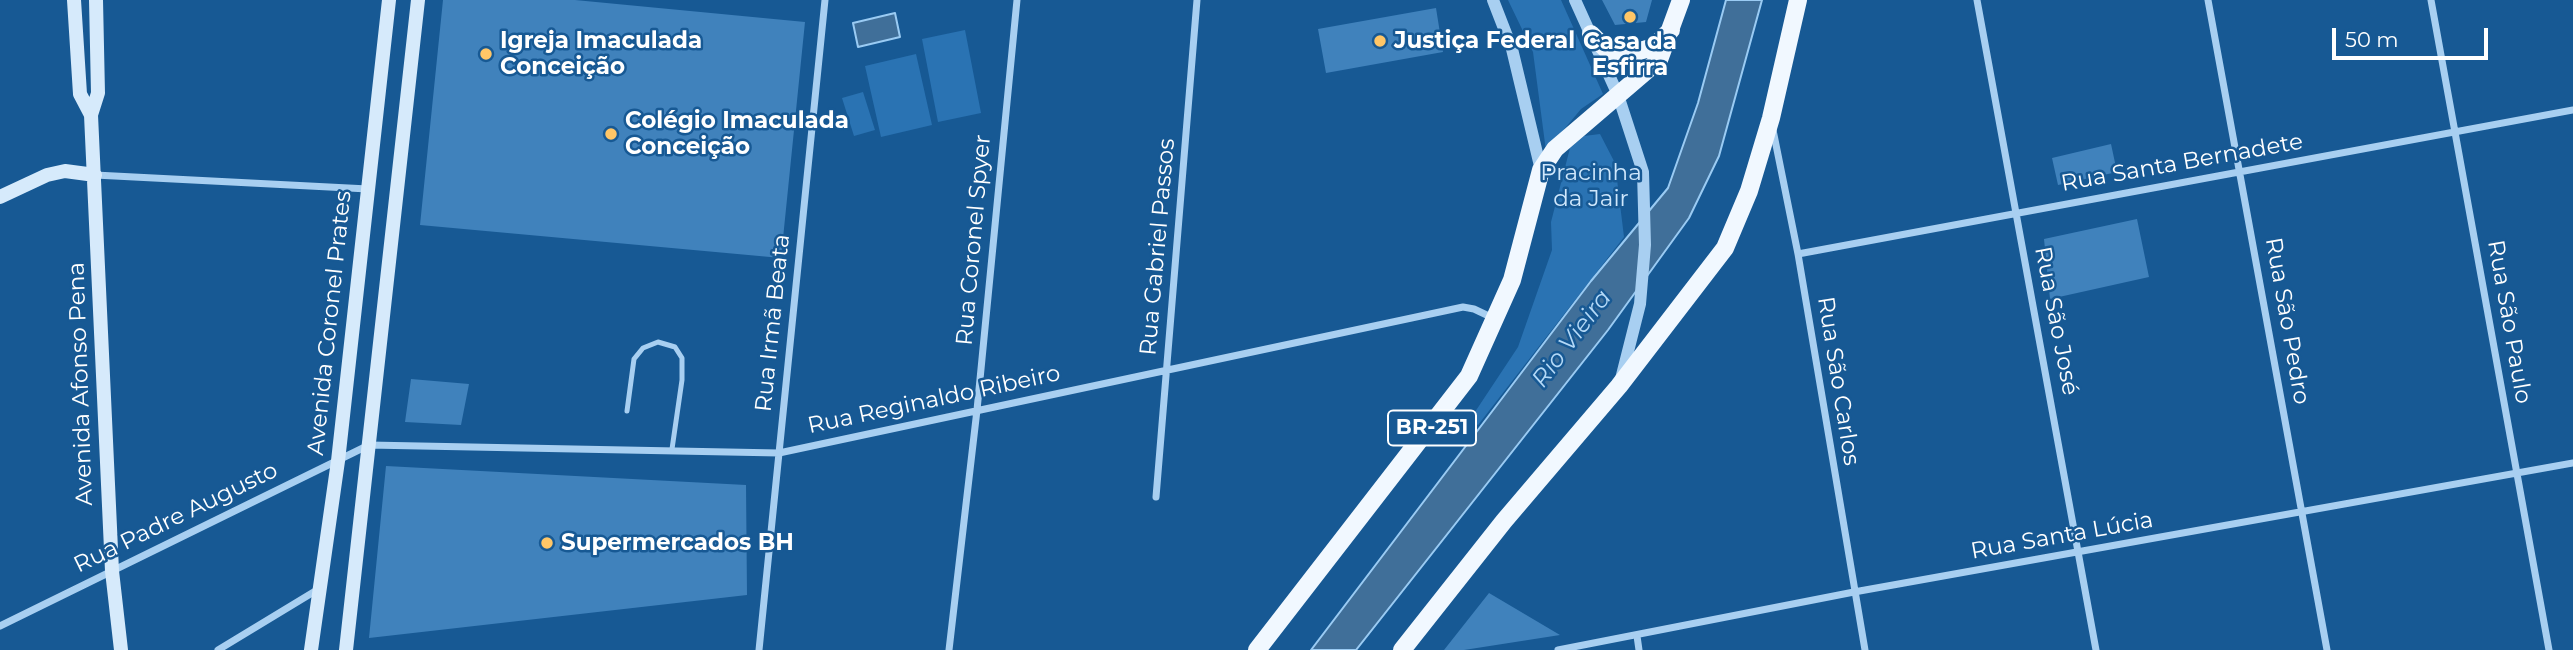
<!DOCTYPE html>
<meta charset="utf-8">
<style>
body{margin:0}
#map{position:relative;width:2573px;height:650px;overflow:hidden;background:#175994;font-family:Montserrat,sans-serif}
canvas{display:block}
.scale{position:absolute;left:2332px;top:28px;width:156px;height:32px;box-sizing:border-box;border:4px solid #fff;border-top:0;padding-left:9px;font-size:21px;line-height:24px;white-space:nowrap;color:#fff;-webkit-text-stroke:5px #175994;paint-order:stroke}
</style>
<div id="map">
<canvas width="2573" height="650"></canvas>
<div class="scale">50 m</div>
</div>
<script>
const g = document.querySelector('canvas').getContext('2d');
g.lineJoin = 'round';
function paint(path, color) { g.fillStyle = color; g.fill(path, 'evenodd'); }
const toPath = rows => new Path2D(rows.map(r => 'M' + r).join(''));
function trace(path, color, width, dash) { g.strokeStyle = color; g.lineWidth = width; g.lineCap = dash ? 'butt' : 'round'; g.setLineDash(dash || []); g.stroke(path); }
function label(font, color, halo, rows, align = 'center') {
  g.font = font + ' Montserrat,sans-serif'; g.lineWidth = 5; g.setLineDash([]); g.textBaseline = 'middle'; g.strokeStyle = halo; g.fillStyle = color; for (const [text, x, y, turn = 0] of rows) {
    g.save(); g.translate(x, y); g.rotate((+turn || 0) * Math.PI / 180); g.textAlign = isNaN(turn) ? turn : align; if (halo) g.strokeText(text, 0, 0); g.fillText(text, 0, 0); g.restore();
  }
}
const green = toPath([
 [1508,0,1561,0,1603,94,1581,109,1546,151,1533,52],
 [965,30,981,113,938,122,922,39],
 [916,54,932,125,881,137,865,66],
 [863,92,875,130,854,136,842,98],
 [1600,134,1615,163,1624,237,1478,425,1469,421,1518,347,1552,250,1551,222,1570,148,1584,136]
]);
const water = toPath([
 [1726,0,1762,0,1719,156,1689,218,1608,330,1356,650,1311,650,1591,281,1668,188,1698,103,1726,0],
 [895,13,900,37,858,47,853,23,895,13]
]);
const building = toPath([
 [443,0,575,0,805,22,781,258,420,225],
 [1602,0,1652,0,1646,22,1615,25],
 [1436,8,1443,52,1326,73,1318,29],
 [2111,144,2117,172,2058,185,2052,158],
 [2137,219,2149,277,2050,299,2044,239],
 [411,379,469,384,461,425,405,422],
 [386,466,746,485,747,595,369,638],
 [1489,593,1560,635,1464,650,1444,650]
]);
const service = toPath([
 [627,411,634,359,643,348,658,342,675,347,682,358,682,380,672,449]
]);
const minor = toPath([
 [1977,0,2096,650],
 [2208,0,2327,650],
 [2431,0,2549,650],
 [1773,130,1798,254,1865,650],
 [95,175,368,189],
 [1798,254,2573,110],
 [1156,497,1197,0],
 [0,626,369,445,779,453,1463,307,1474,309,1493,318],
 [1637,636,1639,650],
 [218,650,317,590],
 [759,650,825,0],
 [949,650,977,410,1017,0],
 [1558,650,1854,592,2573,463]
]);
const tertiary = toPath([
 [1493,0,1512,49,1541,170],
 [1575,0,1618,95,1643,172,1645,245,1640,304,1621,379]
]);
const secondary = toPath([
 [74,0,80,94,91,115],
 [96,0,98,93,91,115,112,571,121,650],
 [0,197,47,175,65,171,95,175],
 [311,650,338,461,389,0],
 [346,650,418,0]
]);
const primary = toPath([
 [1591,34,1606,49,1623,56,1653,47,1671,30],
 [1257,650,1469,376,1512,280,1541,170,1555,149,1659,60,1681,0],
 [1402,650,1504,521,1619,386,1725,248,1749,191,1771,118,1798,0]
]);
const markers = [
 [1630,17,7,"#ffc667"],
 [1380,41,7,"#ffc667"],
 [486,54,7,"#ffc667"],
 [611,134,7,"#ffc667"],
 [547,543,7,"#ffc667"]
];
const shields = [
 [1432,428,88]
];
const shieldNames = [
 ["BR-251",1432,428]
];
const poiNames = [
 ["Igreja Imaculada",500,41],
 ["Conceição",500,67],
 ["Justiça Federal",1394,41],
 ["Casa da",1630,42,"center"],
 ["Esfirra",1630,68,"center"],
 ["Colégio Imaculada",625,121],
 ["Conceição",625,147],
 ["Supermercados BH",561,543]
];
const streetNames = [
 ["Rua Santa Bernadete",2182,163,-10],
 ["Rua Coronel Spyer",974,240,-85],
 ["Rua Gabriel Passos",1158,247,-85],
 ["Rua São José",2056,321,79],
 ["Rua São Pedro",2287,321,80],
 ["Rua São Paulo",2509,322,80],
 ["Avenida Coronel Prates",330,323,-84],
 ["Rua Irmã Beata",773,323,-84],
 ["Rua São Carlos",1838,381,81],
 ["Avenida Afonso Pena",81,384,-92],
 ["Rua Reginaldo Ribeiro",934,400,-12],
 ["Rua Padre Augusto",176,518,-26],
 ["Rua Santa Lúcia",2062,536,-10]
];
const parkNames = [
 ["Pracinha",1591,173],
 ["da Jair",1591,199]
];
const waterNames = [
 ["Rio Vieira",1572,339,-53]
];
paint(green, '#2a73b3');
paint(water, '#406f99');
trace(water, '#9acbf3', 2);
paint(building, '#4082bc');
trace(service, '#a8cff1', 5);
trace(minor, '#a8cff1', 7);
trace(tertiary, '#a8cff1', 12);
trace(secondary, '#d6eafb', 14);
trace(primary, '#f1f8ff', 18);
for (const [x, y, r, color] of markers) { const dot = new Path2D(); dot.arc(x, y, r, 0, 2 * Math.PI); g.fillStyle = color; g.fill(dot); trace(dot, '#175994', 2.5); }
for (const [x, y, w] of shields) { const box = new Path2D(); box.roundRect(x - w / 2, y - 17.5, w, 35, 5); g.fillStyle = '#175994'; g.fill(box); trace(box, '#fff', 2); }
label('bold 21px', '#fff', null, shieldNames);
label('bold 23px', '#fff', '#175994', poiNames, 'left');
label('23px', '#fff', '#175994', streetNames);
label('23px', '#cfe7fc', '#175994', parkNames);
label('italic 24px', '#b4d9f7', '#175994', waterNames);
</script>
